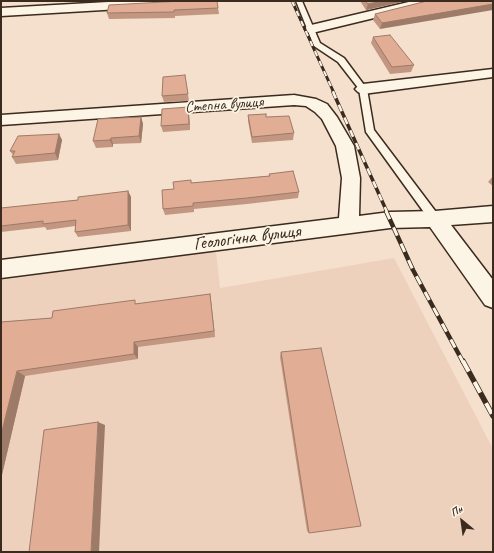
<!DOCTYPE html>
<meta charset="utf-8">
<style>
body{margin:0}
#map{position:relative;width:494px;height:553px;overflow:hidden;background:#f4e0cd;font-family:Caveat,sans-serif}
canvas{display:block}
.frame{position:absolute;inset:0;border:2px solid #3b2a1e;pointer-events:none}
.north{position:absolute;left:442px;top:501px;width:40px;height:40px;-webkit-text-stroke:3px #fcf5e5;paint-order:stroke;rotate:331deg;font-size:11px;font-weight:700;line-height:16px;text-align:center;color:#3b2a1e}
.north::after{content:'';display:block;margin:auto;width:14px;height:18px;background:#3b2a1e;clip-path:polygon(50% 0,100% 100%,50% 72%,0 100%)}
</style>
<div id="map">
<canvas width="494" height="553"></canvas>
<div class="frame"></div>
<div class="north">Пн</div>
</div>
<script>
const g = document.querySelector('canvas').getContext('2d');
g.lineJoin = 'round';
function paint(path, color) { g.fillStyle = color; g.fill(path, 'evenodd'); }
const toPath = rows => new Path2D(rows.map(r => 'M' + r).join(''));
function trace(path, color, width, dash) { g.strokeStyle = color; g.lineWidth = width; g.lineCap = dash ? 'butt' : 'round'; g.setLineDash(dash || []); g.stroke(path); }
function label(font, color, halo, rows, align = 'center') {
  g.font = font + ' Caveat,sans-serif'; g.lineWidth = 3.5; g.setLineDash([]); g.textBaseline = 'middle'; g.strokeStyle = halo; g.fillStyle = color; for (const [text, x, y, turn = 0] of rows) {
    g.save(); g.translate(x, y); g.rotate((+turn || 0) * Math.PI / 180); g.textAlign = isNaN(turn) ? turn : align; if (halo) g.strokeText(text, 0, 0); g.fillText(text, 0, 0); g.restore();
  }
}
const built = toPath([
 [216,251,220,288,394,258,493,449,493,552,1,552,1,280]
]);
const lane = toPath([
 [296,1,302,1,320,43,344,58,367,89,374,130,439,216,440,219,439,222,431,222,366,132,359,89,338,62,314,46,296,1]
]);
const street = toPath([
 [126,1,195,1,189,5,1,16,1,8,126,1],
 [413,1,434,1,432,4,312,33,307,32,305,29,307,26,413,1],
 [493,69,493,77,363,94,358,92,355,89,358,86,363,84,493,69],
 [294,95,316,99,327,104,337,117,354,146,360,178,359,216,390,212,435,211,493,206,493,222,451,225,493,280,493,308,485,305,430,227,390,228,1,278,1,260,339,218,342,178,336,146,322,119,315,112,306,106,294,105,1,125,1,115,294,95]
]);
const railFar3 = toPath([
 [292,1,334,93]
]);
const railFar2 = toPath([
 [333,92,387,212]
]);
const railFar1 = toPath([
 [386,211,413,270,463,362]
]);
const rail = toPath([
 [463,361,493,416]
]);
const wall = toPath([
 [217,1,219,14,175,16,175,18,109,19,107,13],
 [360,1,406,1,366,10],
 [427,1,380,29,373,20,375,14],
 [373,37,414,65,411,72,390,74,371,43],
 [185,75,189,101,164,102,162,96],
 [189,114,190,130,163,132,161,126],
 [248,115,266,117,294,133,293,140,252,143,248,121],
 [141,117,143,124,141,143,113,144,113,147,96,148,93,141],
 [59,134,62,140,58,160,16,164,12,157,13,155,10,151],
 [269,174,299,192,298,198,247,204,194,209,194,212,165,215,163,209,191,183,269,176],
 [493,176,493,186,488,182],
 [128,191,131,197,131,231,78,237,75,232,75,226,47,230,45,227,1,232,1,208,78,200],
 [210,294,215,337,138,347,138,359,25,376,1,479,1,322,52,318],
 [281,352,309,533,307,531,280,357]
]);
const shadedWall = toPath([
 [382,1,406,1,366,10,368,4],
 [493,1,493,10,380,29,382,23],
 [188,107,189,114,190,130,189,124],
 [141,117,143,124,141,143,139,136],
 [59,134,62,140,58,160,55,153],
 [111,138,113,144,113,147,110,140],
 [128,191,131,197,131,231,128,225],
 [210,294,211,301,215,337,214,331],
 [134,342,138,347,138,359,134,354],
 [17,371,25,376,1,479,1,435],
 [98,422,105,425,99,552,91,552]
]);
const building = toPath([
 [182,1,217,1,218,8,174,10,174,12,107,13,109,5,182,1],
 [365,1,382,1,368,4,365,1],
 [427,1,493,1,493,4,382,23,375,14,427,1],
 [390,35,414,65,392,67,373,37,390,35],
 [185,75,188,94,162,96,163,77,185,75],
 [188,107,189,124,161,126,162,109,188,107],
 [266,114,266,117,289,116,294,133,252,137,248,115,266,114],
 [141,117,139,136,111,138,110,140,93,141,98,119,141,117],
 [59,134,55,153,12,157,15,151,10,151,18,136,59,134],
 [293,171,299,192,247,198,193,203,193,206,163,209,162,190,174,189,173,182,191,180,191,183,270,176,269,174,293,171],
 [128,191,128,225,75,232,76,220,43,224,43,221,1,226,1,208,78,200,78,197,128,191],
 [210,294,214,331,134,342,134,354,17,371,1,435,1,322,52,318,53,311,135,300,135,304,210,294],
 [321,348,361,526,309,533,281,352,321,348],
 [98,422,91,552,29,552,44,430,98,422]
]);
const farStreetnames = [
 ["Степна вулиця",224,105,-4]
];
const streetNames = [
 ["Геологічна вулиця",247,238,-7]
];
paint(built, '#eed1bc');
trace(lane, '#3b2a1e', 3);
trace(street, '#3b2a1e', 3);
paint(lane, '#fcf5e5');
paint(street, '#fcf5e5');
trace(railFar3, '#3b2a1e', 3);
trace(railFar2, '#3b2a1e', 3.5);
trace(railFar1, '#3b2a1e', 4.5);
trace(rail, '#3b2a1e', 5.5);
trace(railFar3, '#fcf5e5', 2, [5.5]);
trace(railFar2, '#fcf5e5', 2.5, [7]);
trace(railFar1, '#fcf5e5', 3, [9]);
trace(rail, '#fcf5e5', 4, [12]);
paint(wall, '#c29680');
paint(shadedWall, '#9e7a68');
paint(building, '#e1ae95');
trace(building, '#9e7a68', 1);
label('16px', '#3b2a1e', '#fcf5e5', farStreetnames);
label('19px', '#3b2a1e', '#fcf5e5', streetNames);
</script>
